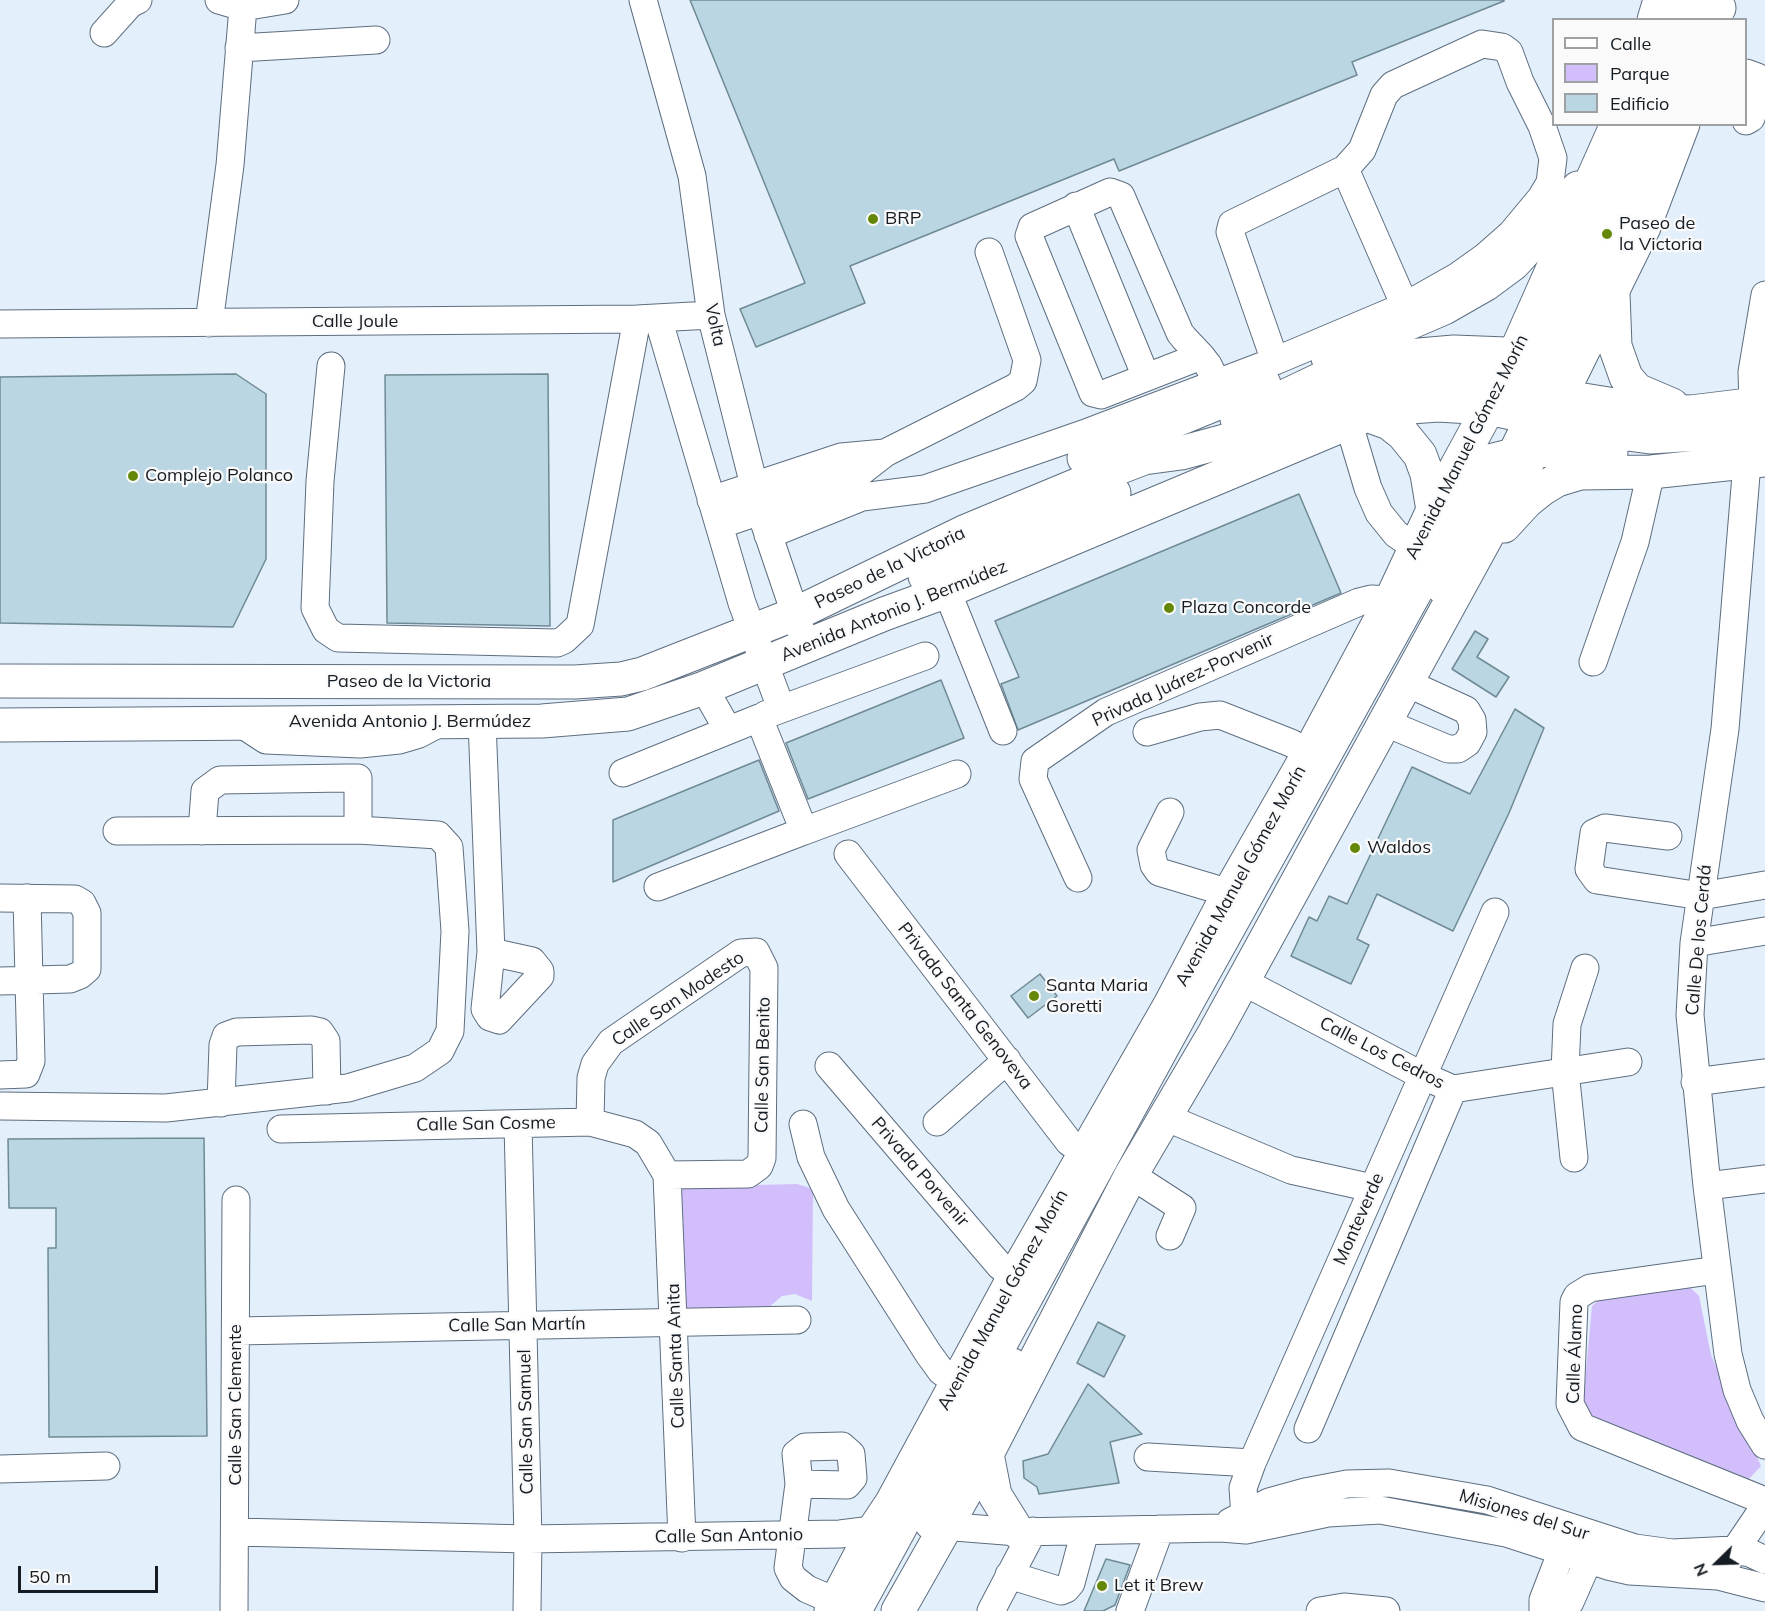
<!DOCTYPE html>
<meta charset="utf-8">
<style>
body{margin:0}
#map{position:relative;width:1765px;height:1611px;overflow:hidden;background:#e3effb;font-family:Mulish,sans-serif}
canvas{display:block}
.legend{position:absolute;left:1552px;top:18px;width:195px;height:108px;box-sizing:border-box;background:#fafafa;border:2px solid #9ea1a4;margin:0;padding:8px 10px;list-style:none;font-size:18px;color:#151c23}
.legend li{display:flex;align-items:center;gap:12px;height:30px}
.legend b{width:30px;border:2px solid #9ea1a4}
.north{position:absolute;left:1687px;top:1533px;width:60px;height:60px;-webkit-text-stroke:4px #fafafa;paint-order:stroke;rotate:247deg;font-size:16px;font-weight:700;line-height:24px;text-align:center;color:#151c23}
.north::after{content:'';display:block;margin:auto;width:21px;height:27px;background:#151c23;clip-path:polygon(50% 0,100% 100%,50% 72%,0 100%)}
.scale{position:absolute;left:18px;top:1566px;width:140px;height:27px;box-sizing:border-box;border:3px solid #151c23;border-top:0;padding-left:8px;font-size:18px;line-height:21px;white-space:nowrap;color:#151c23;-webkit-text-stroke:4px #fafafa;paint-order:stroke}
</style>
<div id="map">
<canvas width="1765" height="1611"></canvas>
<ul class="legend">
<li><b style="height:8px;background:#fff"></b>Calle</li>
<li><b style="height:16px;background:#d2befa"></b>Parque</li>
<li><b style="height:16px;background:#b9d6e2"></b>Edificio</li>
</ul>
<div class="north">N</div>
<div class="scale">50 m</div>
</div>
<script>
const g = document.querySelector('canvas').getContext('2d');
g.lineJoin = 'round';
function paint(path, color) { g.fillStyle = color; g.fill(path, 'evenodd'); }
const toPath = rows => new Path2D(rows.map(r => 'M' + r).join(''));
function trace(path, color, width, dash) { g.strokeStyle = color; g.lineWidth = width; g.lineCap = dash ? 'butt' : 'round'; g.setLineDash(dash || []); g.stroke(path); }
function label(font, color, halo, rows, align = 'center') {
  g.font = font + ' Mulish,sans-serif'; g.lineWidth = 4.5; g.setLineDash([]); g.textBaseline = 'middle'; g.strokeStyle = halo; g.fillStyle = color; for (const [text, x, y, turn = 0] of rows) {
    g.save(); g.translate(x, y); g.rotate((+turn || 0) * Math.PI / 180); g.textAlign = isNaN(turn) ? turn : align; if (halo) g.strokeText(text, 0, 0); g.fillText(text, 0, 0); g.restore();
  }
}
const green = toPath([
 [797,1184,813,1189,812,1301,795,1294,782,1296,767,1309,685,1312,680,1187],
 [1689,1286,1699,1296,1711,1355,1761,1466,1748,1480,1582,1415,1592,1306,1603,1296]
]);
const building = toPath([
 [690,0,1504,0,1504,1,1352,62,1357,75,1119,171,1114,159,850,266,865,303,756,347,740,309,805,283,690,0],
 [236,374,266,394,266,559,233,627,0,623,0,377,236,374],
 [548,374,550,626,387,623,385,375,548,374],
 [1299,494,1341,593,1018,730,1001,684,1019,677,995,621,1299,494],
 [1475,631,1488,639,1477,657,1509,677,1496,697,1452,669,1475,631],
 [941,680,964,738,808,799,786,743,941,680],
 [1515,709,1544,728,1509,813,1453,931,1377,894,1357,939,1369,945,1351,984,1291,956,1309,917,1317,921,1329,896,1347,904,1412,767,1470,794,1515,709],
 [759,760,779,811,613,882,613,820,759,760],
 [1040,974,1057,996,1028,1018,1011,996,1040,974],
 [204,1138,207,1436,49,1437,48,1248,56,1248,56,1208,9,1208,8,1139,204,1138],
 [1098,1322,1125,1336,1104,1377,1077,1363,1098,1322],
 [1088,1384,1142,1434,1110,1442,1119,1483,1039,1494,1037,1487,1024,1478,1023,1461,1048,1454,1088,1384],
 [1106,1559,1130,1565,1115,1605,1103,1611,1084,1611,1106,1559]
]);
const minor = toPath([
 [219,0,243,7],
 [643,0,692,176,711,315,761,513,802,634],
 [104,33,130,4,138,0],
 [239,48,376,40],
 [1746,73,1757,77,1761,88,1751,118,1746,121],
 [1345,169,1405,306],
 [1076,206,1146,377],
 [658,318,742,603,781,708],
 [209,323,230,165,243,7,285,0],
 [0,324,637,319,711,315],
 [1201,356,1101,395,1093,393,1029,236,1032,227,1110,192,1121,196,1180,333,1184,338,1201,356,1208,365,1217,383],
 [331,366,320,481,315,608,326,630,338,638,557,643,564,640,580,625,637,319],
 [1525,367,1586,252,1640,124],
 [1753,405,1752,372,1765,295],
 [1348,421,1368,488,1379,513,1396,534,1415,547],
 [1747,463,1725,729,1694,943,1690,1015,1707,1186,1728,1354,1737,1390,1750,1421,1765,1445],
 [711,500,841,457,885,453],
 [719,525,849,481,885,453,1016,387,1023,381,1027,360,989,252],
 [768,535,862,497,925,489,1083,434,1275,361,1405,306,1458,276,1486,256,1511,234,1541,198,1550,183,1553,158,1542,126,1520,82,1509,52,1502,47,1482,44,1393,85,1384,95,1362,150,1345,169,1232,224,1230,232,1275,361],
 [1439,588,1511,454,1596,283,1661,124],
 [947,591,1003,731],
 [1593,662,1635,542,1651,472],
 [704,688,728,730],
 [765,715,925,656],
 [482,721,491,952,485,1009,490,1017,499,1020,540,976,540,971,532,961,491,952],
 [240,723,266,740,360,744,399,740,419,734,436,725],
 [1386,723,1448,749,1458,749,1467,743,1473,732,1472,720,1466,710,1407,683],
 [1147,732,1200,717,1220,715,1291,743,1309,753],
 [623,773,759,718,804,831,658,887],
 [1170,812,1151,850,1154,865,1159,872,1229,893],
 [202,831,205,791,220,780,346,778,358,778,358,830],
 [804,831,957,774],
 [1668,836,1605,828,1594,833,1589,869,1597,880,1701,896,1765,885],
 [848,854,1069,1142,1085,1153],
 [1078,878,1033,779,1035,761,1106,712,1359,602,1371,599,1391,600],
 [0,898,75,899,82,903,87,913,87,969,80,975,70,979,0,981],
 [1694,943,1765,931],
 [1242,981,1421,1075,1453,1089,1628,1062],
 [829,1066,1000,1266,1014,1277],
 [0,1075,26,1074,31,1061,27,898],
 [1695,1082,1765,1073],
 [221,1103,223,1045,226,1036,237,1032,311,1030,320,1032,326,1041,327,1091],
 [0,1106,166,1108,348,1088,415,1068,440,1051,450,1031,455,931,449,847,438,835,358,830,117,831],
 [1165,1117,1291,1170,1372,1188],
 [590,1122,591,1078,595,1064,611,1042,741,953,756,952,764,968,762,1158,759,1166,748,1174,667,1175],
 [937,1122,1007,1060],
 [518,1124,528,1539,527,1611],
 [803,1124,811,1157,836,1209,928,1353,941,1371,956,1382],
 [281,1129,590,1122,635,1134,648,1143,667,1175,682,1538],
 [1574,1158,1565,1071,1567,1024,1585,968],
 [1131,1175,1182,1208,1170,1236],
 [1707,1186,1765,1179],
 [1717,1270,1590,1288,1577,1296,1574,1302,1570,1404,1582,1427,1765,1501],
 [237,1331,797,1320],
 [1308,1429,1453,1089],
 [1148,1457,1252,1463],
 [0,1469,106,1466],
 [799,1484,847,1485,853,1478,851,1454,842,1446,805,1447,796,1454,799,1484,788,1568,793,1578,807,1589,837,1602],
 [1230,1522,1269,1502,1305,1492,1347,1484,1389,1483,1487,1500,1635,1548,1672,1553,1734,1550,1750,1553,1765,1560],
 [929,1525,1013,1362],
 [929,1525,1018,1532,1221,1528,1246,1530,1328,1513,1380,1510,1506,1533,1608,1566,1630,1571,1718,1576,1765,1588],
 [1246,1530,1243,1488,1252,1463,1495,912],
 [236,1532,528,1539,840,1534,888,1528],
 [1727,1562,1765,1506],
 [1009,1575,1061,1591,1066,1589,1071,1583,1085,1531],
 [234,1611,236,1200],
 [858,1611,1189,1005,1426,579,1480,458],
 [991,1611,1033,1531],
 [1130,1611,1160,1529],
 [1320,1611,1344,1607,1386,1611],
 [1543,1611,1543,1600,1568,1535],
 [1562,1611,1570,1602,1596,1543]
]);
const major = toPath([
 [1675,0,1683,11,1695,16,1719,8],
 [1654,20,1660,0],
 [1613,294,1615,346,1626,377,1637,390,1672,405],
 [1328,358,1444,308,1486,284,1513,264,1535,240,1578,188],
 [1367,415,1389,423,1403,434,1420,455,1427,474,1433,510],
 [1237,419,1319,380,1357,367,1419,355,1454,352,1532,355,1585,347],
 [1084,458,1264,384],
 [1453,477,1477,464,1534,450,1611,452],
 [1504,526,1527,501,1542,489,1557,480,1580,473,1651,472,1765,460],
 [925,576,1114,493],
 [0,681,575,682,621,679,642,674,795,614,964,532,1118,468,1144,458,1181,453,1247,435,1363,392,1395,384,1427,380,1465,381,1646,410,1691,412,1765,403],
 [0,725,542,721,628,714,704,688,884,614,947,591,1367,415,1397,408,1438,405,1488,408,1575,427,1650,437,1765,430],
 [987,1454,995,1495,1018,1532],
 [831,1611,873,1531,891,1504,1014,1277,1170,1005,1229,893,1309,753,1391,600,1433,510,1501,385,1617,124],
 [898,1611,987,1454,1131,1175,1215,1032,1534,450,1644,227,1683,124]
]);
const markers = [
 [873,219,6,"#648708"],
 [1607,234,6,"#648708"],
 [133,476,6,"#648708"],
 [1169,608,6,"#648708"],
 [1355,848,6,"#648708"],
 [1034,996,6,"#648708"],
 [1102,1586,6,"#648708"]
];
const poiNames = [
 ["BRP",885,219],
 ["Paseo de",1619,224],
 ["la Victoria",1619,245],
 ["Complejo Polanco",145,476],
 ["Plaza Concorde",1181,608],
 ["Waldos",1367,848],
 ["Santa Maria",1046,986],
 ["Goretti",1046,1007],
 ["Let it Brew",1114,1586]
];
const streetNames = [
 ["Calle Joule",355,322],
 ["Volta",715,325,78],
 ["Avenida Manuel Gómez Morín",1467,447,-63],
 ["Paseo de la Victoria",890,568,-26],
 ["Avenida Antonio J. Bermúdez",894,611,-22],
 ["Privada Juárez-Porvenir",1183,680,-25],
 ["Paseo de la Victoria",409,682],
 ["Avenida Antonio J. Bermúdez",410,722],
 ["Avenida Manuel Gómez Morín",1241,876,-61],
 ["Calle De los Cerdá",1699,940,-85],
 ["Calle San Modesto",678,999,-34],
 ["Privada Santa Genoveva",965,1006,52],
 ["Calle Los Cedros",1382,1053,27],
 ["Calle San Benito",763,1065,-89],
 ["Calle San Cosme",486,1124,-1],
 ["Privada Porvenir",920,1172,49],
 ["Monteverde",1359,1219,-66],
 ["Avenida Manuel Gómez Morín",1003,1300,-61],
 ["Calle San Martín",517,1325,-1],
 ["Calle Álamo",1575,1354,-88],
 ["Calle Santa Anita",676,1356,-92],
 ["Calle San Clemente",236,1405,-90],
 ["Calle San Samuel",526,1422,-91],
 ["Misiones del Sur",1524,1515,17],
 ["Calle San Antonio",729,1536,-1]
];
paint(green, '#d2befa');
paint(building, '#b9d6e2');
trace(building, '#6f8a95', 1.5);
trace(minor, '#5d6e80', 29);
trace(major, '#5d6e80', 35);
trace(minor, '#fff', 27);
trace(major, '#fff', 33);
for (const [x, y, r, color] of markers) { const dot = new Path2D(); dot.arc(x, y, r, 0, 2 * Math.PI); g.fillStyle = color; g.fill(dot); trace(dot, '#fafafa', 2); }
label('18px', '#151c23', '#fafafa', poiNames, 'left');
label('18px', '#151c23', '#fafafa', streetNames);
</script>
